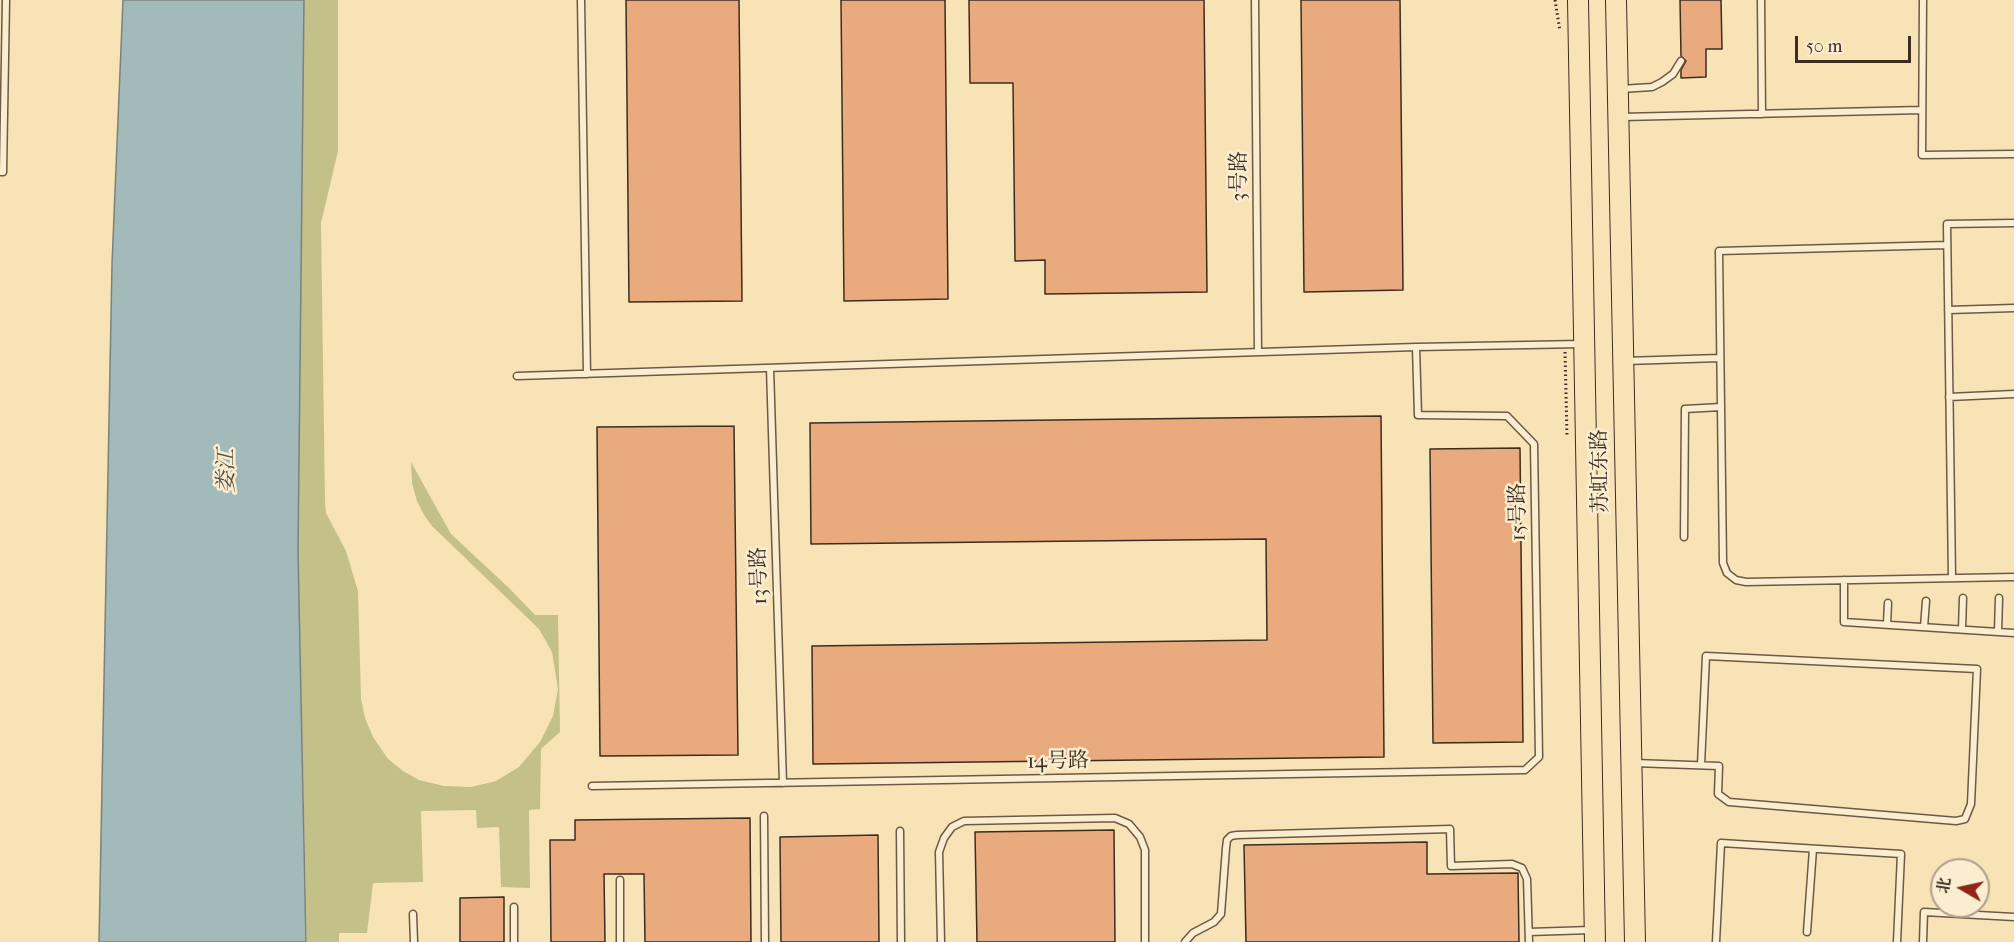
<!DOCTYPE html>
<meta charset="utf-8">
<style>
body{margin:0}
#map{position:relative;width:2014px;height:942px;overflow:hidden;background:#f7e3b6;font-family:"IM FELL French Canon","Noto Serif SC",serif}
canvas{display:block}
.north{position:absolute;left:1930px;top:858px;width:60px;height:60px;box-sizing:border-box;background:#faedd0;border:2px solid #aea08a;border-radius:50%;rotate:279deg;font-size:16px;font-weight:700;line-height:24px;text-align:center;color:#3d2c20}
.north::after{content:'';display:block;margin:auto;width:21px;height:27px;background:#8f2418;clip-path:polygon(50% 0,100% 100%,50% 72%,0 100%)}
.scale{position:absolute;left:1795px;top:36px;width:116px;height:27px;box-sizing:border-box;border:3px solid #3d2c20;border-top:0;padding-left:8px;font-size:18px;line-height:21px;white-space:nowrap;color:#3d2c20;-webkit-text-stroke:4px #faedd0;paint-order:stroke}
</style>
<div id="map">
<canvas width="2014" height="942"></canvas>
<div class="north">北</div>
<div class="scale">50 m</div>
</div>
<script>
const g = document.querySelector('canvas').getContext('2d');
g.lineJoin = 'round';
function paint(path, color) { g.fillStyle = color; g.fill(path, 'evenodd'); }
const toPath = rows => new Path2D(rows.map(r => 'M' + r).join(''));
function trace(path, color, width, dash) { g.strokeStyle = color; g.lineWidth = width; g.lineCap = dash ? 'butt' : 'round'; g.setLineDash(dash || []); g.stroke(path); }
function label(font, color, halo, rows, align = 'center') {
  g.font = font + ' "IM FELL French Canon","Noto Serif SC",serif'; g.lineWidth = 5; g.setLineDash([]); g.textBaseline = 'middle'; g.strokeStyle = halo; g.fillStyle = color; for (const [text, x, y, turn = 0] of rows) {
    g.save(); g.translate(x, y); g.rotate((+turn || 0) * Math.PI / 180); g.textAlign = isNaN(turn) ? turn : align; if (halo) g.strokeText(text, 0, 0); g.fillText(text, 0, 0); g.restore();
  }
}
const green = toPath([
 [304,0,338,0,338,151,321,223,325,503,326,513,346,551,358,591,361,699,365,718,373,737,388,759,403,771,419,780,444,786,471,787,496,781,519,767,540,742,553,716,558,689,552,652,539,629,432,526,424,515,417,501,412,483,411,462,451,534,509,588,535,615,558,615,560,732,541,749,540,809,529,810,530,888,501,887,499,827,477,828,476,810,421,811,423,882,373,883,367,933,339,933,339,942,307,942,298,551]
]);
const water = toPath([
 [123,0,304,0,298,551,306,942,99,942,112,264,123,0]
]);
const building = toPath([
 [626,0,739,0,742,301,629,302,626,0],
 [841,0,945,0,948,299,844,301,841,0],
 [969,0,1204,0,1207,292,1045,294,1045,260,1015,261,1013,83,970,83,969,0],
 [1301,0,1400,0,1403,290,1304,292,1301,0],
 [1680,0,1721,0,1722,49,1706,49,1706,77,1681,78,1681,70,1686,61,1681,56,1680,0],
 [1381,416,1384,757,813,764,812,646,1267,640,1266,539,811,544,810,423,1381,416],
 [734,426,738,755,600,756,597,427,734,426],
 [1520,448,1523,742,1433,743,1430,449,1520,448],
 [750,818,751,942,645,942,644,874,604,874,605,942,551,942,550,840,575,840,575,820,750,818],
 [1114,830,1115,942,977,942,975,832,1114,830],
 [878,835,879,942,781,942,780,837,878,835],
 [1427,842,1427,874,1518,873,1519,942,1246,942,1244,845,1427,842],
 [504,897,504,942,460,942,460,898,504,897]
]);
const path = toPath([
 [1555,0,1560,31],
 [1565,352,1567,436]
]);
const service = toPath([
 [581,0,587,374],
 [1255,0,1258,352],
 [1761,0,1762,114],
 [1923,0,1922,155,2014,154],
 [1621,89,1652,87,1662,82,1673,74,1681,61],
 [1622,117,1921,110],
 [0,172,3,172,6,0],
 [1947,245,1719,251,1723,563,1727,573,1736,580,1746,582,2014,577],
 [1948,310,2014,308],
 [1625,361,1720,358],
 [770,368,783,783],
 [517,376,1416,347,1582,344],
 [1949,397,2014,394],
 [1684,537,1685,409,1721,407],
 [1952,578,1947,224,2014,223],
 [1844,580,1844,622,2014,633],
 [1887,624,1888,603],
 [1924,627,1926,601],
 [1962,629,1963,598],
 [1998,632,1999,598],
 [1634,763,1719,766,1718,794,1729,802,1956,821,1965,819,1971,804,1977,669,1706,656,1701,765],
 [592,786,1525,770,1539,757,1534,444,1507,416,1418,415,1416,347],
 [764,816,765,942],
 [900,831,901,942],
 [620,880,620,942],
 [514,907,514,942],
 [413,914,414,942],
 [1529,932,1591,930],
 [1807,932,1813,849],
 [941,942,939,852,944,838,952,827,964,821,1115,818,1129,824,1140,837,1145,850,1145,942],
 [1185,942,1193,933,1214,922,1221,914,1226,848,1227,840,1231,836,1237,835,1450,829,1451,866,1512,864,1522,868,1527,879,1529,942],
 [1716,942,1721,843,1901,854,1897,942],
 [1923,942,1924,912,2014,917]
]);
const primary = toPath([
 [1578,0,1595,942],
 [1616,0,1635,942]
]);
const streetNames = [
 ["3号路",1240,176,-90],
 ["苏虹东路",1601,471,-91],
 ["15号路",1519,512,-91],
 ["13号路",760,576,-92],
 ["14号路",1058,762,-1]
];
const waterNames = [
 ["娄江",228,471,-90]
];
paint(green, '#c3c189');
paint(water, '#a2bbba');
trace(water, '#7a827c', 1.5);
paint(building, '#e9aa7d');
trace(building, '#3d2c20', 1.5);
trace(service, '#6c5a46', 9);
trace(primary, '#3d2c20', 22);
trace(path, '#3d2c20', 3, [1.5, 3]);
trace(service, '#faedd0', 6);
trace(primary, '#f7e3b6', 20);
label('21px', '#3d2c20', '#faedd0', streetNames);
label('italic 22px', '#565046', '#faedd0', waterNames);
</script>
